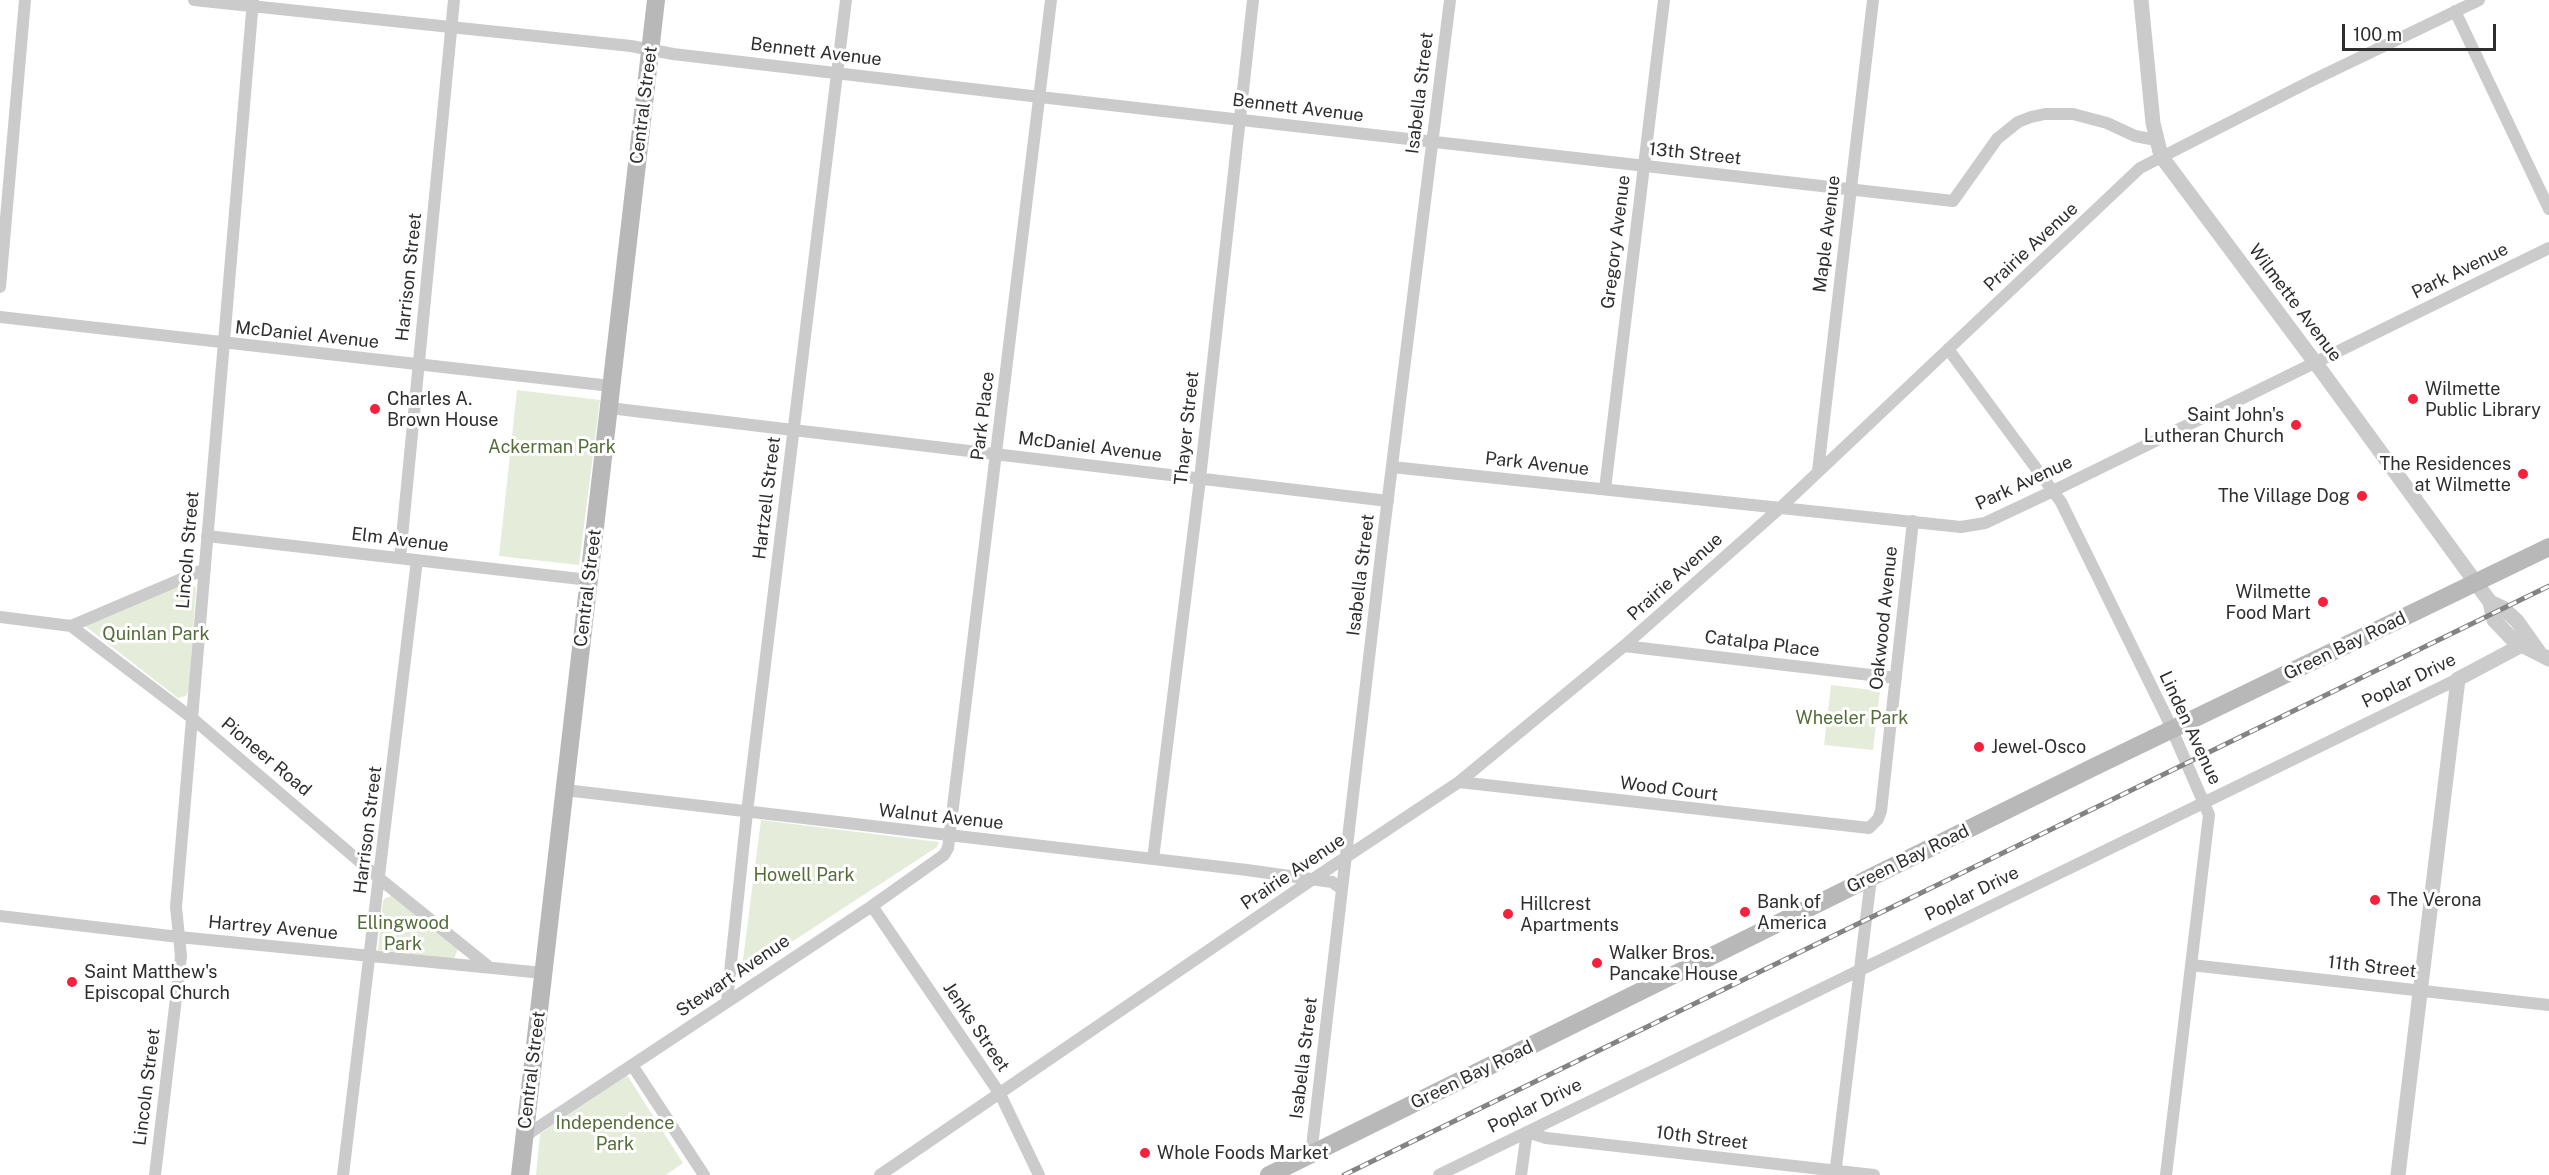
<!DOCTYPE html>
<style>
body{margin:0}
#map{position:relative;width:2549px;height:1175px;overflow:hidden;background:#fff;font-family:"Public Sans",sans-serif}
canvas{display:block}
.scale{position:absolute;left:2342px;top:24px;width:154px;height:27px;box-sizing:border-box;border:3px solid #2e2e2e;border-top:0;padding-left:8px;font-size:18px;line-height:21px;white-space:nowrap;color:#2e2e2e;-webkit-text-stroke:4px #fff;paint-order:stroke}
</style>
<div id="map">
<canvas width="2549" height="1175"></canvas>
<div class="scale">100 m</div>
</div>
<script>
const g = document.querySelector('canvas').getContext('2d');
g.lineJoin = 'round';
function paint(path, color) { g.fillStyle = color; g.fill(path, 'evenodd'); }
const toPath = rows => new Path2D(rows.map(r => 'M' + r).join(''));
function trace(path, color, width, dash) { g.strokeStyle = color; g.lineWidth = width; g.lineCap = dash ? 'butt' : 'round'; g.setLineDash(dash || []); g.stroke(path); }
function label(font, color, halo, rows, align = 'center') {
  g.font = font + ' "Public Sans",sans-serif'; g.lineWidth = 6; g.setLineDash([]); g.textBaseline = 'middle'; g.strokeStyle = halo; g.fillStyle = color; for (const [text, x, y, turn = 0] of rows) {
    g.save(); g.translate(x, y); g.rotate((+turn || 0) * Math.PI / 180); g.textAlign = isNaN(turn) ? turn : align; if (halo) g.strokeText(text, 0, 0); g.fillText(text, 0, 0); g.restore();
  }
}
const green = toPath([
 [517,390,600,400,579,565,499,556],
 [190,580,196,588,189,689,186,696,178,698,85,626],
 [1831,685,1880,691,1873,750,1824,745],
 [761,820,939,842,937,847,741,975],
 [392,896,458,949,454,959,378,950,383,901,385,898],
 [627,1075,683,1163,666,1175,536,1175,540,1134]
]);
const minor = toPath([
 [194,0,631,46,673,54,1040,97,1953,201,1997,139,2018,122,2031,117,2045,114,2073,114,2107,123,2135,136,2156,140],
 [2455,11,2549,209],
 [0,287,25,0],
 [0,317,611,386],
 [1948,349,2061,502,2166,716,2209,815,2166,1175],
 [609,408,1388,501],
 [1392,467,1961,527,1985,523,2053,491,2549,248],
 [1818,471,1873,0],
 [1605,489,1664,0],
 [207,536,589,580],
 [400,558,454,0],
 [0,617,71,626,192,718,380,879,489,967],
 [71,626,205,569],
 [1624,646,1896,678],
 [1459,782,1869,828,1878,819,1881,811,1913,521],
 [565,790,1247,870,1332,882,1342,889],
 [1153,859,1200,479,1253,0],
 [872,906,1000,1094,1039,1175],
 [0,916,179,937,543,973],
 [2191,965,2549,1005],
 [727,1001,747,812,846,0],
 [632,1065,704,1175],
 [525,1136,872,906,944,855,948,848,1051,0],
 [1311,1155,1383,538,1450,0],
 [155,1175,181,956,176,907,253,0],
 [343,1175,417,560],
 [880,1175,1313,879,1459,782,1624,646,1780,508,2140,168,2309,82,2479,0],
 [1439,1175,2458,679],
 [1521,1175,1527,1132,1546,1138,1874,1175],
 [1835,1175,1871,878]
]);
const tertiary = toPath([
 [2141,0,2153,123,2161,156,2323,373,2476,583,2490,602,2494,620,2514,641,2549,659],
 [2490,602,2503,608,2517,621,2539,652],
 [2398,1175,2458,679,2522,645]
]);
const secondary = toPath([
 [520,1175,656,0],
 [1269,1175,2096,766,2549,547]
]);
const rail = toPath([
 [1344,1175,2549,586]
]);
const markers = [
 [2413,399,6,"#f4213c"],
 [375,409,6,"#f4213c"],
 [2296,425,6,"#f4213c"],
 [2523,474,6,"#f4213c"],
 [2362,496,6,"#f4213c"],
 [2323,602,6,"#f4213c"],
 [1979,747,6,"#f4213c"],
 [2375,900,6,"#f4213c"],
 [1745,912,6,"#f4213c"],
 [1508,914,6,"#f4213c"],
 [1597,963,6,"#f4213c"],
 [72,982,6,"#f4213c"],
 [1145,1153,6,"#f4213c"]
];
const streetNames = [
 ["Bennett Avenue",816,52,7],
 ["Isabella Street",1420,93,-83],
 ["Central Street",644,105,-83],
 ["Bennett Avenue",1298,108,7],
 ["13th Street",1695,154,6],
 ["Maple Avenue",1827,234,-83],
 ["Gregory Avenue",1616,242,-83],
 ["Prairie Avenue",2031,247,-43],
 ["Park Avenue",2460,271,-26],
 ["Harrison Street",409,277,-84],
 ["Wilmette Avenue",2295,303,53],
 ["McDaniel Avenue",307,335,6],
 ["Park Place",983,416,-83],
 ["Thayer Street",1187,428,-84],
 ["McDaniel Avenue",1090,447,7],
 ["Park Avenue",1537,464,6],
 ["Park Avenue",2024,483,-25],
 ["Hartzell Street",767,498,-83],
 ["Elm Avenue",400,540,7],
 ["Lincoln Street",188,550,-85],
 ["Isabella Street",1361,575,-83],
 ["Prairie Avenue",1675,577,-42],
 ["Central Street",588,588,-83],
 ["Oakwood Avenue",1884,618,-84],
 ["Catalpa Place",1762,644,7],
 ["Green Bay Road",2345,646,-26],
 ["Poplar Drive",2409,681,-26],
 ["Linden Avenue",2190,728,65],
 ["Pioneer Road",266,757,40],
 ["Wood Court",1669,789,7],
 ["Walnut Avenue",941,817,6],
 ["Harrison Street",368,830,-83],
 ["Green Bay Road",1908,859,-26],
 ["Prairie Avenue",1293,872,-34],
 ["Poplar Drive",1972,894,-26],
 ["Hartrey Avenue",273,928,5],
 ["11th Street",2372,967,6],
 ["Stewart Avenue",733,976,-34],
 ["Jenks Street",976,1027,56],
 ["Isabella Street",1304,1058,-83],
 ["Central Street",532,1070,-83],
 ["Green Bay Road",1472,1075,-26],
 ["Lincoln Street",147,1087,-83],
 ["Poplar Drive",1535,1106,-26],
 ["10th Street",1702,1138,7]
];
const poiNames = [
 ["Wilmette",2425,389],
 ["Public Library",2425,410],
 ["Charles A.",387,399],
 ["Brown House",387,420],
 ["Saint John's",2284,415,"right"],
 ["Lutheran Church",2284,436,"right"],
 ["The Residences",2511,464,"right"],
 ["at Wilmette",2511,485,"right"],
 ["The Village Dog",2350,496,"right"],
 ["Wilmette",2311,592,"right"],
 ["Food Mart",2311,613,"right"],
 ["Jewel-Osco",1991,747],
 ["The Verona",2387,900],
 ["Bank of",1757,902],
 ["America",1757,923],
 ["Hillcrest",1520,904],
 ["Apartments",1520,925],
 ["Walker Bros.",1609,953],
 ["Pancake House",1609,974],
 ["Saint Matthew's",84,972],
 ["Episcopal Church",84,993],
 ["Whole Foods Market",1157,1153]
];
const parkNames = [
 ["Ackerman Park",552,447],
 ["Quinlan Park",156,634],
 ["Wheeler Park",1852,718],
 ["Howell Park",804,875],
 ["Ellingwood",403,923],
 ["Park",403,944],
 ["Independence",615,1123],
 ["Park",615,1144]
];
paint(green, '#e5edda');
trace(minor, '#cbcbcb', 12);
trace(tertiary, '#cbcbcb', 15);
trace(secondary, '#b8b8b8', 18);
trace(rail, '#838383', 5);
trace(rail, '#fff', 3, [9]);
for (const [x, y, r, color] of markers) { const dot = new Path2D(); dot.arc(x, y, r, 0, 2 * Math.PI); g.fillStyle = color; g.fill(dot); trace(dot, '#fff', 2); }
label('18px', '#2e2e2e', '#fff', streetNames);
label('18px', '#2e2e2e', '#fff', poiNames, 'left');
label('18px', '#546d38', '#fff', parkNames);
</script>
